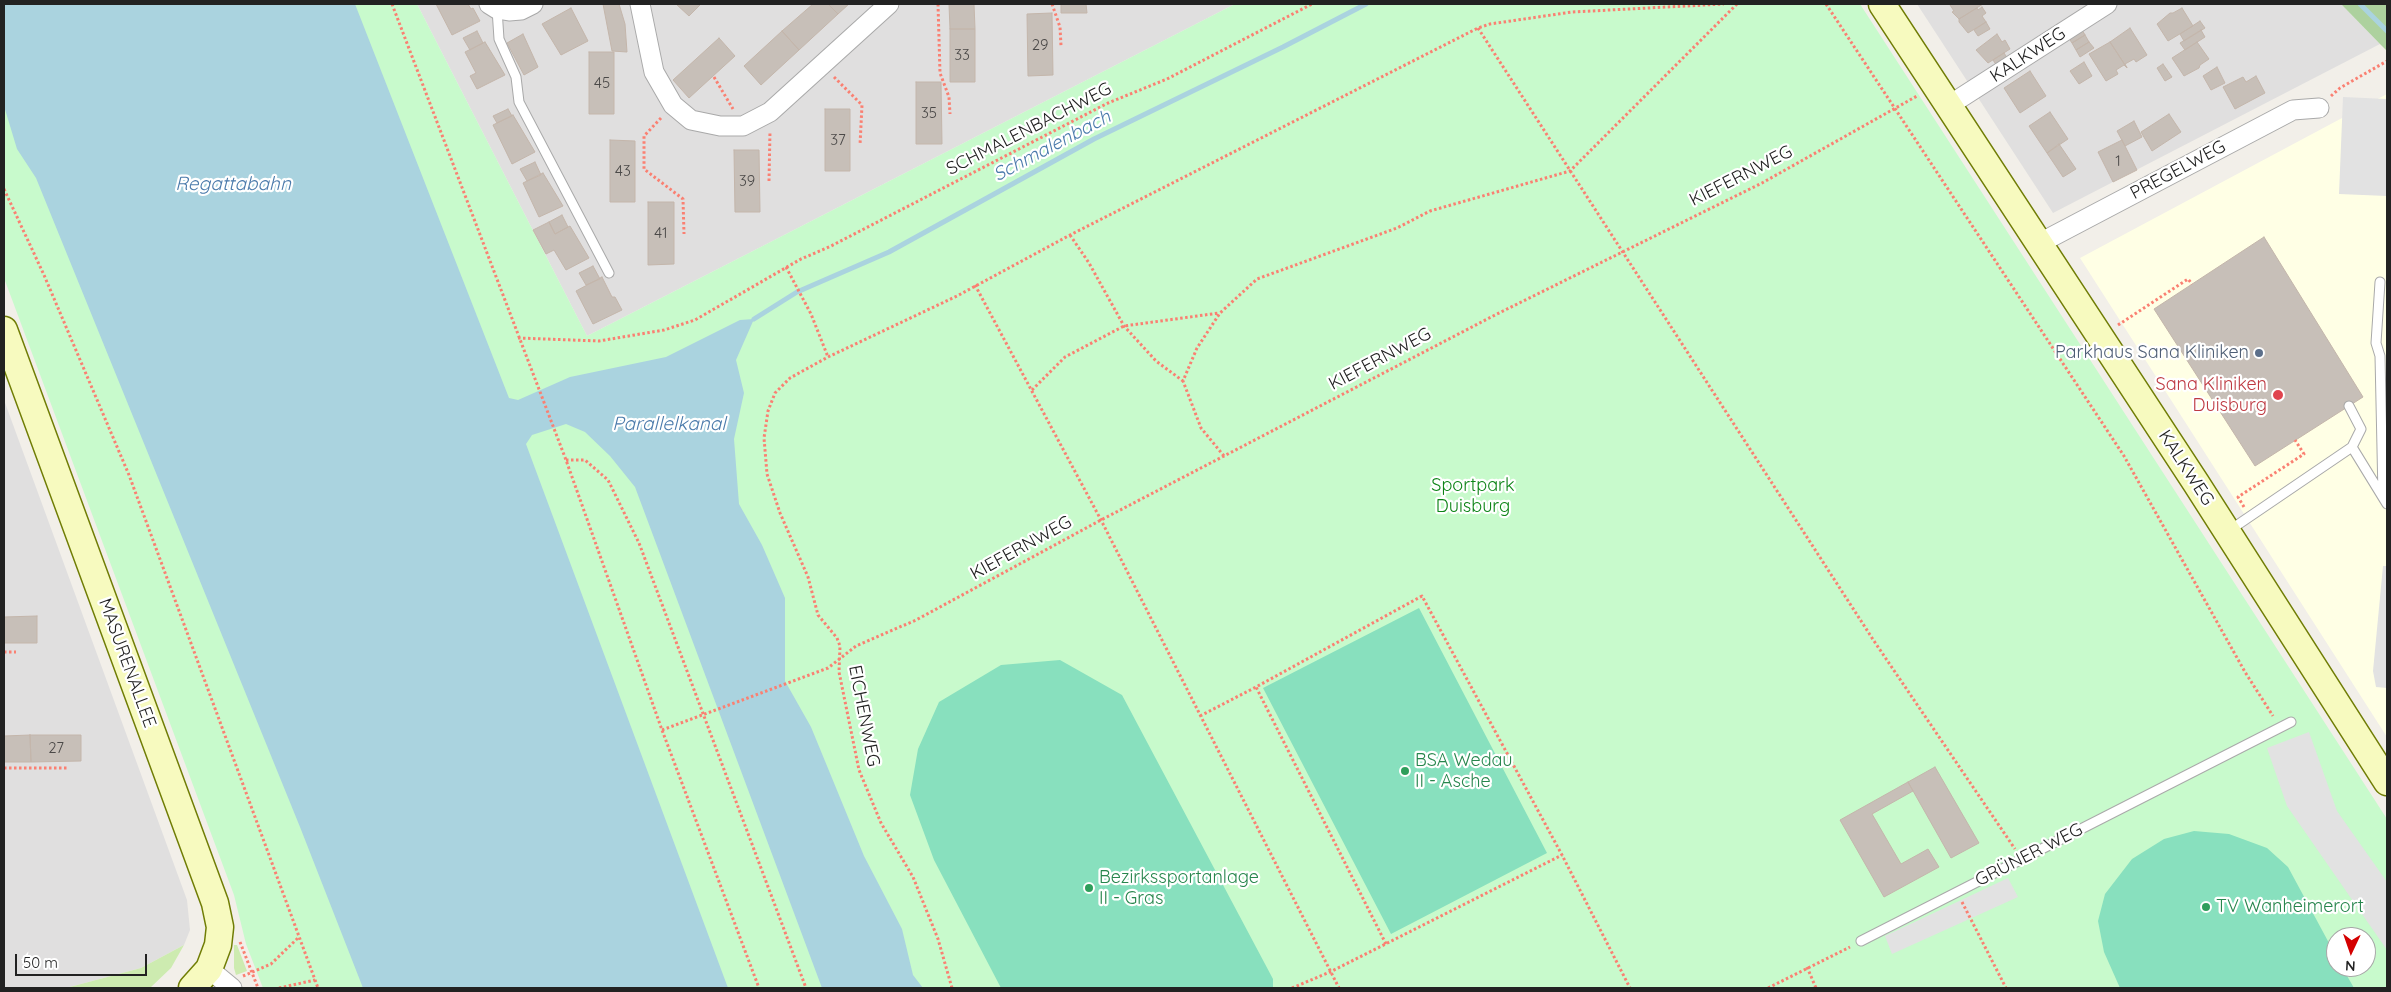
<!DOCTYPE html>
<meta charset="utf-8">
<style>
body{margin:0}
#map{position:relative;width:2391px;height:992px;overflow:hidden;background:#f2efe9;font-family:Quicksand,sans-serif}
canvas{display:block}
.frame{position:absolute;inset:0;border:5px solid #222;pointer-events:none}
.north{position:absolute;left:2326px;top:927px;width:50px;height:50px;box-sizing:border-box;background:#fff;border:1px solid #a7a7a7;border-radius:50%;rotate:183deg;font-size:14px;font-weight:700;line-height:20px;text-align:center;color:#222}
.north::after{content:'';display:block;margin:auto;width:18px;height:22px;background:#d40000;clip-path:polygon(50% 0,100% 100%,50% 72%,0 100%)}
.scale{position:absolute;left:15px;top:954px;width:132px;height:22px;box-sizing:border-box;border:2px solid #222;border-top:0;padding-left:6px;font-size:15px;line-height:18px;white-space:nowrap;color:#222;-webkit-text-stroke:4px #fff;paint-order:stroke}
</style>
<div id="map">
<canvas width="2391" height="992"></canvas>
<div class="frame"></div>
<div class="north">N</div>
<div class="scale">50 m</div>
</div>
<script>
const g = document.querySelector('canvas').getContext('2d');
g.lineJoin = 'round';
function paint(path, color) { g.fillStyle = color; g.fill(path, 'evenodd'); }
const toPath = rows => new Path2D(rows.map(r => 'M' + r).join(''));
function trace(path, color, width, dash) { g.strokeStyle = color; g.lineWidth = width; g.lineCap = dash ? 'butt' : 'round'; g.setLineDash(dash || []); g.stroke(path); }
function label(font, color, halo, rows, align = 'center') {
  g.font = font + ' Quicksand,sans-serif'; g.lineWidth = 4.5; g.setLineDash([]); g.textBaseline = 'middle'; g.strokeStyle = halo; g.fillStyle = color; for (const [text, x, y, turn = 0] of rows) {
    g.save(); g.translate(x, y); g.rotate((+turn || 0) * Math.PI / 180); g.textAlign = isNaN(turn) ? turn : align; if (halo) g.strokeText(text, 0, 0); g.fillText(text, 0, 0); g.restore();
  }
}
const residential = toPath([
 [417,4,1235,4,587,336],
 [1917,4,2341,4,2380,44,2053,213],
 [4,400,187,900,190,930,184,945,141,968,66,988,4,988]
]);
const education = toPath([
 [2387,94,2387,737,2080,258]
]);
const grass = toPath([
 [184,945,171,968,151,987,66,988,141,968],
 [234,945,237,945,247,971,236,975,234,968]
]);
const forest = toPath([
 [2341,4,2387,4,2387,51,2380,44]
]);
const park = toPath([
 [4,4,417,4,587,336,1235,4,1860,4,2387,819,2387,988,263,988,246,944,234,895,4,278],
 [2336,937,2366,937,2366,967,2336,967]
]);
const pitch = toPath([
 [1419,608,1547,853,1391,934,1263,688],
 [1060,660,1122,695,1273,979,1273,988,1001,988,934,860,910,795,918,749,939,702,1001,665],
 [2194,831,2229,834,2267,848,2288,867,2336,956,2336,967,2342,967,2354,988,2120,988,2104,952,2098,921,2105,894,2132,859,2164,839]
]);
const parking = toPath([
 [2343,97,2387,99,2387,196,2339,194],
 [2383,566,2387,566,2387,688,2376,687,2373,671],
 [2309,732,2337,811,2387,882,2387,950,2287,806,2267,748],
 [2008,878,2018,897,1892,954,1885,936]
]);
const water = toPath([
 [4,4,355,4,509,398,518,400,570,377,666,357,740,320,754,319,736,360,744,393,734,439,739,504,762,545,785,598,785,681,811,727,864,856,902,929,913,975,923,988,822,988,635,487,610,456,585,432,566,424,532,435,526,444,728,988,363,988,300,827,36,178,17,149,4,106]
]);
const stream = toPath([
 [2360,4,2387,31],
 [754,319,797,292,889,252,1094,139,1283,47,1366,4]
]);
const building = toPath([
 [436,4,468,4,471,9,473,8,480,21,452,35,436,4],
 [603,4,619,4,625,24,627,52,612,51,603,4],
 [676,4,701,4,689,16,676,4],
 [813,4,828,4,838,14,799,50,782,31,813,4],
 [828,4,849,4,838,14,828,4],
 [949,4,974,4,975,29,950,29,949,4],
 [1061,4,1086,4,1087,13,1061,13,1061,4],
 [1953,4,1983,4,1959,19,1952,12,1954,11,1950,5,1953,4],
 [1982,7,1986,13,1982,16,1986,22,1968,33,1959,22,1959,19,1977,8,1978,10,1982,7],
 [571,8,588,41,561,55,542,24,571,8],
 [2182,8,2193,26,2168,41,2157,24,2170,13,2173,13,2182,8],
 [1052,13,1053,75,1028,76,1027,14,1052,13],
 [2200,21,2205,28,2184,41,2180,34,2200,21],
 [1986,22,1990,29,1978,36,1974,30,1986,22],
 [2081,28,2085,35,2072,43,2068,37,2081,28],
 [2130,28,2147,55,2136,62,2134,59,2125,64,2127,68,2110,42,2130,28],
 [950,29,975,29,975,82,950,82,950,29],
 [2201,30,2205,37,2185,50,2180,43,2201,30],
 [477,31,483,43,470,50,463,38,477,31],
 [782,31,799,50,761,85,744,66,782,31],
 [523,34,538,67,524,75,507,43,523,34],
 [1997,34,2002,42,2005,40,2010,49,1988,63,1976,50,1997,34],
 [2085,35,2089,42,2076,50,2072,43,2085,35],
 [719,38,735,56,689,98,673,80,719,38],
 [485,42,505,75,477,89,470,76,476,73,465,52,485,42],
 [2089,42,2094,48,2080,57,2076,50,2089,42],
 [2110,42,2127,68,2124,65,2116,70,2118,74,2106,81,2089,54,2110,42],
 [2197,42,2209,59,2200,65,2199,68,2184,76,2172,58,2197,42],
 [589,52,614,52,614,114,589,114,589,52],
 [2004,53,2008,59,1997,66,1993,60,2004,53],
 [2084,62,2092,76,2079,84,2070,71,2084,62],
 [2163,64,2172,77,2165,81,2157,68,2163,64],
 [2217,67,2225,83,2211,90,2203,76,2217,67],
 [2030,71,2046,96,2020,113,2004,88,2030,71],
 [2256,76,2265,93,2235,109,2223,87,2243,77,2246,82,2256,76],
 [916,82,941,82,942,144,916,144,916,82],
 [508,109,512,116,497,123,493,116,508,109],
 [825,109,850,109,850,171,825,171,825,109],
 [2050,112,2068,139,2047,153,2029,126,2050,112],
 [2169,114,2181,132,2152,151,2141,132,2169,114],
 [513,115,535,152,512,164,493,125,513,115],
 [2134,121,2142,137,2125,146,2117,131,2134,121],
 [610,140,635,141,635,202,610,202,610,140],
 [2122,140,2137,170,2113,182,2098,152,2122,140],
 [2059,144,2076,169,2063,177,2047,153,2059,144],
 [734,150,759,150,760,212,735,212,734,150],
 [535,162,541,175,527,181,520,169,535,162],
 [543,173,563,206,539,217,523,183,543,173],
 [648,202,674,202,674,264,648,265,648,202],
 [562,215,568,227,555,234,549,222,562,215],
 [549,222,555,234,570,226,589,258,566,270,554,250,546,254,533,230,549,222],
 [2264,237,2363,397,2255,466,2154,309,2264,237],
 [593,266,600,279,586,285,579,273,593,266],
 [602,277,612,297,615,297,622,310,593,324,576,291,602,277],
 [37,616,37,643,4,643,4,617,37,616],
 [30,735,31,762,4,762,4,736,30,735],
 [30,735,81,735,81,761,31,762,30,735],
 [1935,767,1979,843,1951,858,1908,782,1935,767],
 [1908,782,1913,791,1872,814,1901,864,1928,849,1939,867,1884,897,1840,820,1908,782]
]);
const path = toPath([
 [392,4,566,460,662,730,759,988],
 [938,4,940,73,949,97,950,114],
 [1052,4,1060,27,1061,46],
 [1826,4,2124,456,2245,672,2273,716],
 [1478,28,1874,641,2015,849],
 [714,77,733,109],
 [834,77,862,105,860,145],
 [2331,96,2340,88,2387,61],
 [661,118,644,136,644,169,683,199,684,234],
 [769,181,770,131],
 [4,189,44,275,129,475,318,988],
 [1070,235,1089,263,1124,326,1156,361,1183,381],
 [786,267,811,314,828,357],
 [975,285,1101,520,1339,988],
 [2118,325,2188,279,2192,284],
 [518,338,599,341,664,330,695,320,801,259,831,246,1108,103,1167,79,1312,4],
 [1032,390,1065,357,1124,326,1219,313],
 [1224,456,1201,428,1183,381,1197,348,1220,313,1257,279,1397,228,1430,211,1570,171,1737,4],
 [566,460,585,460,608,480,639,543,806,988],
 [2244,507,2238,497,2304,454,2295,440],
 [4,652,16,652],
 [1200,716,1256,687],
 [662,730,828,668,856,646,916,620,1101,520,1495,315,1762,183,1917,96],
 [4,768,69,768],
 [1962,902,2006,988],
 [240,942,258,988],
 [1386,944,1256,687,1422,596,1562,855,1630,988],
 [1807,967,1816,988],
 [243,976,271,964,299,937],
 [279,988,315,980],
 [952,988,938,939,913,877,881,823,859,770,839,672,840,646,837,638,818,615,808,577,780,513,767,474,764,438,768,411,775,393,790,378,828,357,957,296,1070,235,1478,28,1490,24,1572,12,1724,4],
 [1292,988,1330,972,1562,855],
 [1768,988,1850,947]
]);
const lane = toPath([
 [497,9,499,39,516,77,519,102,609,273],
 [2380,282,2376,343,2380,356,2383,496],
 [2352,447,2387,504],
 [2230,530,2352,447,2361,429,2349,406],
 [1861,941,2291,722]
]);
const street = toPath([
 [489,4,497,9,509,11,521,10,533,4],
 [640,4,654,72,673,105,691,120,720,126,743,126,770,112,889,4],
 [1948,106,2107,4],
 [2040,243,2293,110,2319,108],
 [209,969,232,988]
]);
const secondary = toPath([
 [1882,4,2196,483,2387,782],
 [4,330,215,903,220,927,218,945,209,969,192,988]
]);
const markers = [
 [2259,353,5,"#5c6f8a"],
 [2278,395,6,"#e0444e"],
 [1405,771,5,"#2e9e5b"],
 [1089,888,5,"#2e9e5b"],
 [2206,907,5,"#2e9e5b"]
];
const numberNames = [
 ["29",1040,45],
 ["33",962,55],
 ["45",602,83],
 ["35",929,113],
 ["37",838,140],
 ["1",2118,161],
 ["43",623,171],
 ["39",747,181],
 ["41",661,233],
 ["27",56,748]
];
const streetNames = [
 ["KALKWEG",2028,55,-33],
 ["SCHMALENBACHWEG",1029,129,-27],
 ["PREGELWEG",2178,170,-28],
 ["KIEFERNWEG",1741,176,-27],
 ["KIEFERNWEG",1380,359,-28],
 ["KALKWEG",2186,468,57],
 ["KIEFERNWEG",1021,548,-29],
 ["MASURENALLEE",127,663,70],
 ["EICHENWEG",864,716,79],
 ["GRÜNER WEG",2029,855,-27]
];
const serviceNames = [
 ["Parkhaus Sana Kliniken",2249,353]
];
const healthNames = [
 ["Sana Kliniken",2267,385],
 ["Duisburg",2267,406]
];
const parkNames = [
 ["Sportpark",1473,486],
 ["Duisburg",1473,507]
];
const leisureNames = [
 ["BSA Wedau",1415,761],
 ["II - Asche",1415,782],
 ["Bezirkssportanlage",1099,878],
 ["II - Gras",1099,899],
 ["TV Wanheimerort",2216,907]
];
const waterNames = [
 ["Schmalenbach",1052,146,-28],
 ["Regattabahn",233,184],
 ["Parallelkanal",669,424]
];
paint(residential, '#e0dfdf');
paint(education, '#ffffe5');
paint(grass, '#cdebb0');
paint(forest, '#add19e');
paint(park, '#c8facc');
paint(pitch, '#88e0be');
paint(parking, '#e2e2e2');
paint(water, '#aad3df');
trace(stream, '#aad3df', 5);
paint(building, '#c7bfb8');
trace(building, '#c4b6ab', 1);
trace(lane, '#a9a9a9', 11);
trace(street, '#a9a9a9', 21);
trace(secondary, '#707d05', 29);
trace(path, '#fa8072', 3, [2.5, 2.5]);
trace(lane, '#fff', 9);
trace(street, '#fff', 19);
trace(secondary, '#f7fabf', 26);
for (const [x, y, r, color] of markers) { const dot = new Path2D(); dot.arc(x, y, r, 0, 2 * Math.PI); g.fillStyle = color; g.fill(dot); trace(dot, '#fff', 2); }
label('15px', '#4b4948', null, numberNames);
label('18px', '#222', '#fff', streetNames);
label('18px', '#4e5e75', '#fff', serviceNames, 'right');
label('18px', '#be3a42', '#fff', healthNames, 'right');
label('18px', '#0c8416', '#fff', parkNames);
label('18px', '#27864d', '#fff', leisureNames, 'left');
label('italic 19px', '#4a7aab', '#fff', waterNames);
</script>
